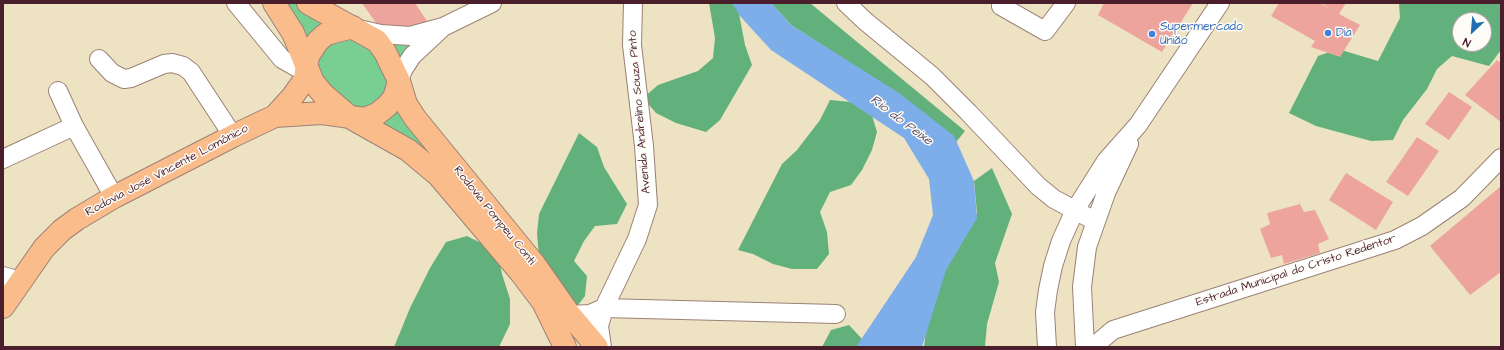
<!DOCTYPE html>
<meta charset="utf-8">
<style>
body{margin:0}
#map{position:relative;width:1504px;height:350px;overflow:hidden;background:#ede3c2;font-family:"Architects Daughter",sans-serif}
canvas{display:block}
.frame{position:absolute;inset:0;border:4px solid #4a1f2b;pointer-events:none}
.north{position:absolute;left:1452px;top:12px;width:40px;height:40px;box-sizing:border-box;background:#fdfcf7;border:1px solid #b5a4a5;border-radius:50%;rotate:206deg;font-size:11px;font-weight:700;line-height:16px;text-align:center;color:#4a1f2b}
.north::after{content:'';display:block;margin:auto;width:14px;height:18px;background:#1f6fb2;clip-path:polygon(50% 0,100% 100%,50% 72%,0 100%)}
</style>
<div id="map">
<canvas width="1504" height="350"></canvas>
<div class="frame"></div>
<div class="north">N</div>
</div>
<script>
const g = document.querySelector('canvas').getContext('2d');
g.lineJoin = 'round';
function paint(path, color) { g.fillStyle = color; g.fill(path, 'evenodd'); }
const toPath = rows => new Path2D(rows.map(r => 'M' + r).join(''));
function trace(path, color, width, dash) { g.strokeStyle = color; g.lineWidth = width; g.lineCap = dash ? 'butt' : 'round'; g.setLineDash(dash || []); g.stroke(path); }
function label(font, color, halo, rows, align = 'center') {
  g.font = font + ' "Architects Daughter",sans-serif'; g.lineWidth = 3; g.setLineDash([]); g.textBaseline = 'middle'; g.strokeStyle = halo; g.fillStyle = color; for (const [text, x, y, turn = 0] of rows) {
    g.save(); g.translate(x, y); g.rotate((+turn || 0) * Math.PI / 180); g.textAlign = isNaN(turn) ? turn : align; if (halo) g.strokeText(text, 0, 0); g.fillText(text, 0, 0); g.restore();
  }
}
const green = toPath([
 [282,3,299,3,333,25,308,45],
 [340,36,370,43,389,77,386,96,361,112,325,81,316,62,321,51],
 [385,37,421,37,401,64],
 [398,105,447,171,372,123]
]);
const forest = toPath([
 [709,3,737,3,745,45,752,65,720,120,706,132,676,123,656,113,643,98,658,85,698,71,713,58,715,38],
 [771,3,810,3,965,131,953,146,902,96,791,25],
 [1399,3,1501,3,1501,50,1489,66,1452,56,1437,69,1427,89,1403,120,1393,140,1371,141,1316,126,1289,113,1318,56,1338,49,1378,61,1400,18],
 [1460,20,1484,20,1484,44,1460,44],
 [830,100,851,102,871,112,877,132,872,150,862,170,851,185,830,192,820,212,827,232,829,254,817,269,792,269,773,264,753,254,738,250,782,164,797,150,820,120],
 [579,133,597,147,604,167,627,204,617,224,595,226,584,241,574,261,587,276,585,296,575,309,539,256,537,234,539,214],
 [992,168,1012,214,995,263,999,282,987,324,985,347,924,347,930,298,977,213,974,181],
 [467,236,497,251,502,274,510,299,510,324,499,347,394,347,410,308,430,268,446,242],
 [849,325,864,341,862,347,822,347,831,330]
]);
const water = toPath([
 [732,3,771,3,791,25,899,93,954,136,974,181,977,218,946,270,922,347,856,347,916,257,933,215,929,179,904,138,771,50,740,16]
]);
const building = toPath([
 [362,3,415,3,427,21,411,31,378,26],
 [1104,3,1193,3,1162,52,1098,15],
 [1279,3,1319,3,1332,10,1321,3,1346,3,1339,14,1360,25,1340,57,1311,47,1315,41,1271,16],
 [1497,60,1501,63,1501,122,1465,95],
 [1449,92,1472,107,1449,140,1425,124],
 [1417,137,1439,151,1408,196,1386,182],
 [1346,173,1393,202,1376,230,1329,200],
 [1501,186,1501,272,1470,295,1430,246],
 [1300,204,1304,212,1315,210,1329,239,1318,244,1320,253,1284,264,1282,255,1271,258,1260,229,1270,224,1267,213]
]);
const minor = toPath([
 [236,3,282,59,296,67,307,69],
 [846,3,865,21,932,76,969,113,1038,186,1054,199,1095,221],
 [1001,6,1045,31,1066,3],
 [363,30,381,34,410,36,443,27,492,3],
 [99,59,112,73,124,79,131,78,164,64,172,63,183,66,191,72,233,136],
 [399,81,403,70,412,56,441,29],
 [58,91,74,126,114,197],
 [3,159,74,126],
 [3,276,20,281],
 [570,315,590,314,604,308,836,314],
 [602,347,599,326,604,308,637,239,648,205,644,146,632,45,633,3],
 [1047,347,1045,312,1048,290,1053,266,1061,241,1075,210,1106,161,1138,125,1220,3],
 [1085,347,1082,287,1087,247,1106,193,1129,144],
 [1093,347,1113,330,1395,240,1422,226,1462,198,1501,158]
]);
const major = toPath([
 [274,3,293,33,313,82,323,94,351,118,408,150,438,175,521,273,543,302,565,347],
 [308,3,377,41,385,52,399,81,406,104,415,118,535,265,570,315,597,347],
 [275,116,293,96,305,79,308,56,318,41,326,34,353,27],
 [3,307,44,248,62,230,77,219,114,197,233,136,275,116,322,113,365,119,377,114,387,106,394,98,399,81]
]);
const markers = [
 [1328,33,4,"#3f7fe0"],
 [1152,34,4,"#3f7fe0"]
];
const shopNames = [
 ["Supermercado",1160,27],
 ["União",1160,41],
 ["Dia",1336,33]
];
const streetNames = [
 ["Avenida Andrelino Souza Pinto",640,112,-95],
 ["Rodovia José Vincente Lomônico",167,171,-28],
 ["Rodovia Pompeu Conti",494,216,51],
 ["Estrada Municipal do Cristo Redentor",1296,271,-18]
];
const waterNames = [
 ["Rio do Peixe",901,121,37]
];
paint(green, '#79ce92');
paint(forest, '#62b17c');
paint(water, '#7eaee9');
paint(building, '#eda49c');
trace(minor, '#9c8176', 20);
trace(major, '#9c8176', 24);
trace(minor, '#fff', 18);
trace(major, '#fabc8b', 22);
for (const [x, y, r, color] of markers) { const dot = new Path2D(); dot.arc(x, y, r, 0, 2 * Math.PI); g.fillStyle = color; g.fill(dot); trace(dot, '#fdfcf7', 1.5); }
label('12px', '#366cbe', '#fdfcf7', shopNames, 'left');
label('12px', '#4a1f2b', '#fdfcf7', streetNames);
label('italic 13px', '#5c516e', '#fdfcf7', waterNames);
</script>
